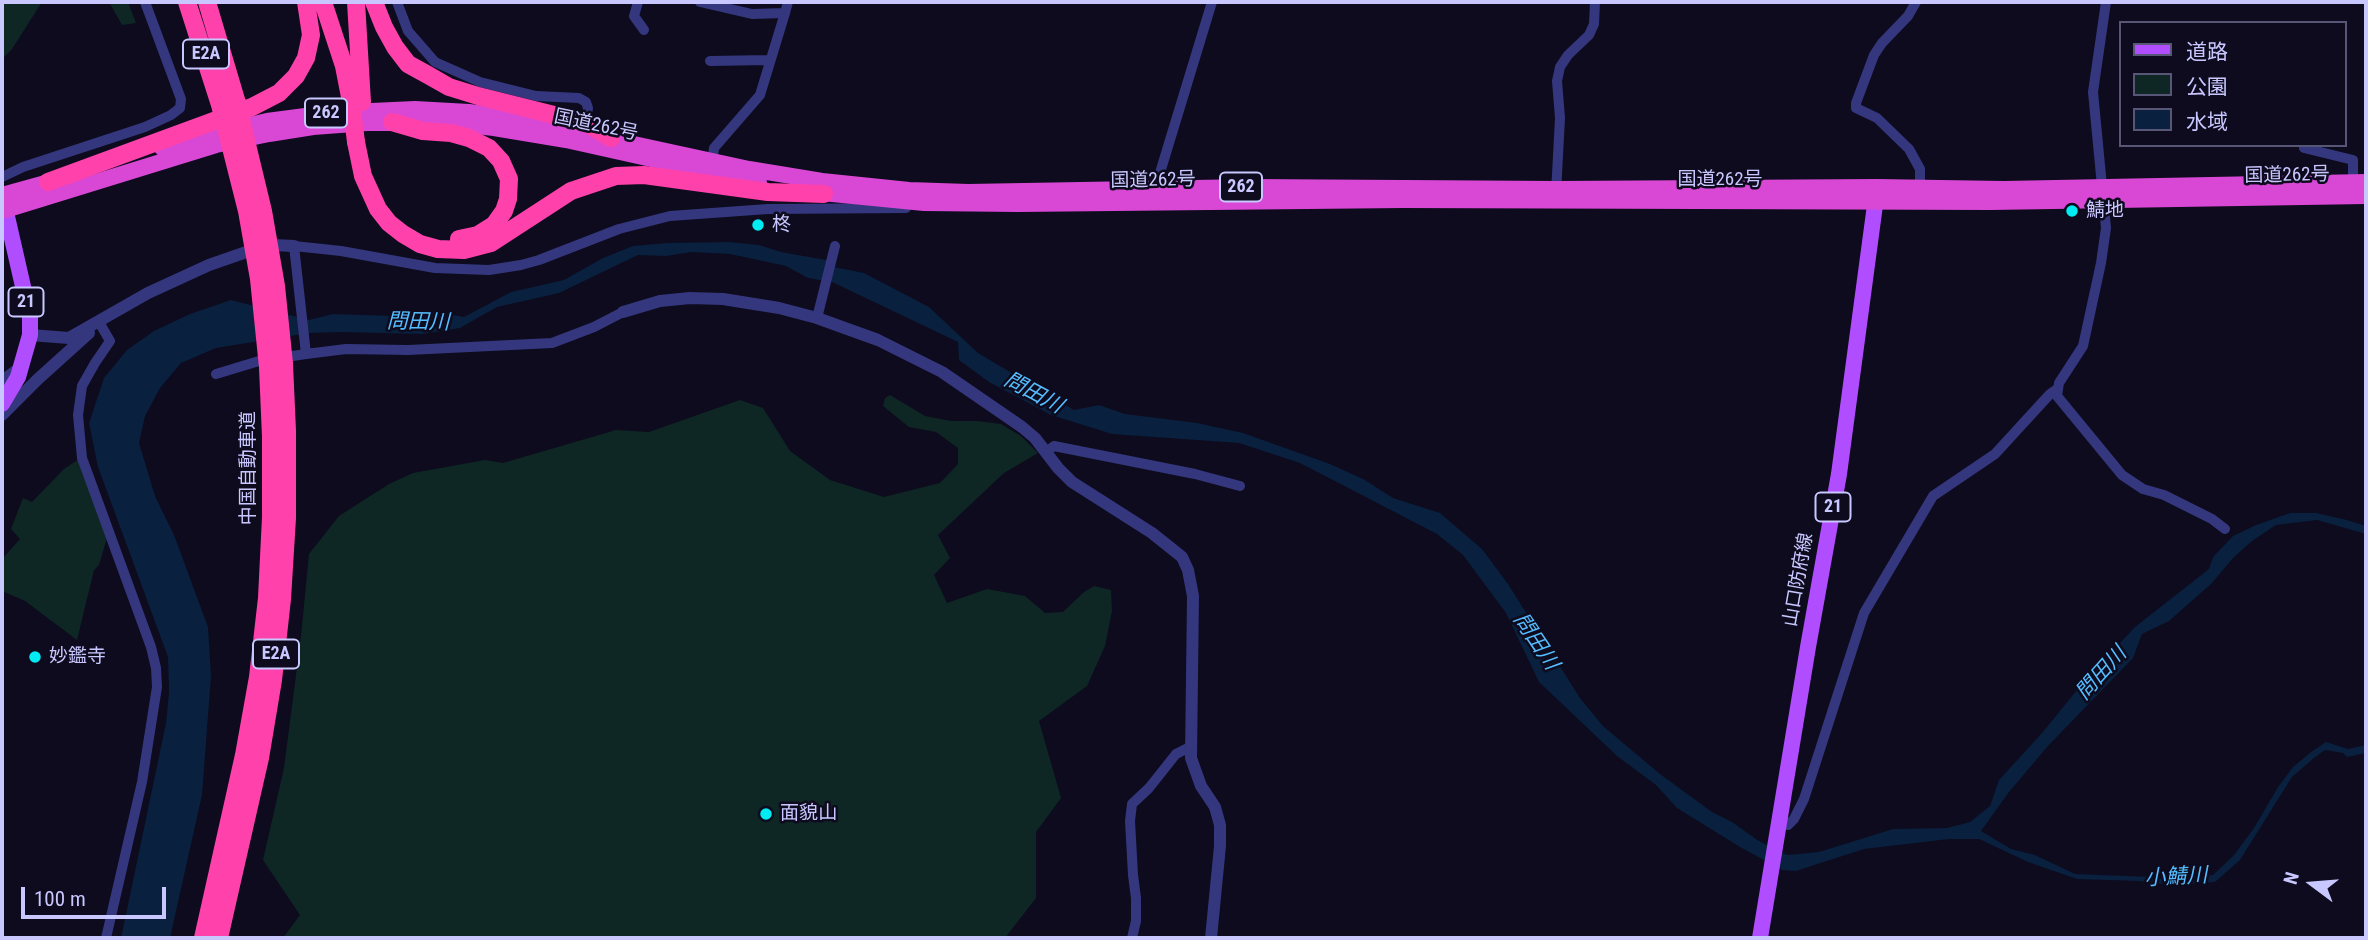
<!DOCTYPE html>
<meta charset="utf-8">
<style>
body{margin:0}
#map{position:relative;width:2368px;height:940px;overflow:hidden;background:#0d0b1d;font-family:"Roboto Condensed","Noto Sans JP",sans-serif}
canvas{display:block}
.frame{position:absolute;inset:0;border:4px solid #c9c7ff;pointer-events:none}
.legend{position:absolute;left:2119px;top:21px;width:228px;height:126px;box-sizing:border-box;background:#0d0b1d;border:2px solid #585677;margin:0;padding:9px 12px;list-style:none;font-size:21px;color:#c9c7ff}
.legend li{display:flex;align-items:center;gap:14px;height:35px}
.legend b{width:35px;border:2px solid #585677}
.north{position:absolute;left:2277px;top:849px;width:70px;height:70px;-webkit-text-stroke:5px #0d0b1d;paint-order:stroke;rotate:286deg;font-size:19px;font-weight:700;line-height:28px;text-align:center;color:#c9c7ff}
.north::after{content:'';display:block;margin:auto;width:24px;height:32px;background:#c9c7ff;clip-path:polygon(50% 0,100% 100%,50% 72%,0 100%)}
.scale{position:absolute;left:21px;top:887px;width:145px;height:32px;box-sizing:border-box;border:4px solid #c9c7ff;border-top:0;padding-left:9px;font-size:21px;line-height:24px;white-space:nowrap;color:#c9c7ff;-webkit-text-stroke:5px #0d0b1d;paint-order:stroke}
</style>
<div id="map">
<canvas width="2368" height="940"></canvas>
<div class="frame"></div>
<ul class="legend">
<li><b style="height:9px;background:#b04eff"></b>道路</li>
<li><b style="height:19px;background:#0e2725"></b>公園</li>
<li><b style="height:19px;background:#09203e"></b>水域</li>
</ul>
<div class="north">N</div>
<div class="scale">100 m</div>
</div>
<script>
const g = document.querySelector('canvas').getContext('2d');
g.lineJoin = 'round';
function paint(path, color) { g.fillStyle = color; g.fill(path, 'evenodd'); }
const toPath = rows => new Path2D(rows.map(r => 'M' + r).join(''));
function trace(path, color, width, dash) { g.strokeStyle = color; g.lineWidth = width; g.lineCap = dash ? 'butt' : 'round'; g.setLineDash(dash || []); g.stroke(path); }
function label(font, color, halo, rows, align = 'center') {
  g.font = font + ' "Roboto Condensed","Noto Sans JP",sans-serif'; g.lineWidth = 5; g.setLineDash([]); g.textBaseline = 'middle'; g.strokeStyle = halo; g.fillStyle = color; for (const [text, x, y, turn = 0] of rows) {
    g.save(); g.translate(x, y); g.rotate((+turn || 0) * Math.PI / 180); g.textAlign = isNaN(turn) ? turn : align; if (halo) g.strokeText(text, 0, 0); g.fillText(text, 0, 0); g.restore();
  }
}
const green = toPath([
 [2,2,42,2,12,49,2,59],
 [109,2,128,2,136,23,122,25],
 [890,395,925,416,951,421,977,421,1001,424,1021,436,1038,453,1004,473,938,535,950,558,934,575,947,603,987,589,1025,596,1045,613,1063,612,1084,592,1094,586,1111,590,1112,611,1105,646,1087,686,1039,721,1061,798,1036,832,1036,898,1005,938,283,938,300,915,263,860,284,768,301,636,309,554,339,516,389,484,413,473,485,460,503,463,616,430,649,432,740,400,763,408,790,451,830,480,884,497,940,483,958,464,958,448,936,432,909,427,883,406,885,398],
 [79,459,107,538,99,565,94,570,77,640,25,601,2,591,2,559,20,539,11,529,23,498,32,502,64,469]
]);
const water = toPath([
 [729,242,759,245,781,252,826,260,834,267,864,273,929,307,978,353,1074,410,1099,405,1125,414,1197,423,1243,433,1330,464,1365,480,1393,498,1440,513,1482,549,1508,584,1580,698,1603,726,1660,774,1712,812,1732,822,1759,841,1787,855,1819,852,1893,829,1947,828,1970,822,1990,806,1999,780,2042,733,2086,679,2135,627,2209,569,2213,557,2233,536,2256,525,2290,513,2316,513,2347,520,2366,526,2366,534,2317,520,2276,525,2252,541,2234,557,2211,584,2169,621,2142,634,2133,658,2048,746,2009,792,1981,831,2011,849,2035,855,2075,874,2152,877,2168,880,2191,879,2213,875,2234,855,2254,828,2278,787,2293,767,2311,752,2326,742,2348,749,2366,745,2366,753,2347,757,2343,753,2325,750,2314,758,2292,777,2240,860,2215,882,2172,885,2138,881,2077,879,2028,862,1979,839,1949,839,1864,849,1796,871,1782,870,1740,847,1677,808,1656,785,1617,756,1539,682,1506,613,1463,555,1437,534,1300,463,1239,443,1112,434,1051,415,989,382,959,360,958,342,832,282,808,278,786,266,730,254,691,252,666,256,638,255,559,293,497,307,460,328,422,334,341,332,309,333,216,348,181,363,160,388,145,416,139,443,155,496,174,535,208,627,211,676,202,795,170,938,121,938,166,723,169,692,168,657,98,467,89,423,104,378,127,350,154,331,190,314,231,300,309,320,333,314,395,316,425,310,464,317,511,292,564,280,603,258,633,246,667,243]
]);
const minor = toPath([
 [397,2,408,31,435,62,480,82,536,96,579,98,586,102,588,108,585,126],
 [638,2,634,16,644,30],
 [700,2,752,14,785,13,788,2],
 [1916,2,1908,16,1882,43,1874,55,1856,103,1856,108,1877,118,1909,149,1920,169,1920,188],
 [2106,2,2093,92,2106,228,2101,263,2083,346,2059,383,2057,396,2122,475,2143,489,2164,495,2212,519,2225,529],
 [710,61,769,60],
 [2304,148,2353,160,2353,182],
 [712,162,714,148,760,95,785,13],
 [2,177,23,167,145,127,171,115,180,108,181,99,145,2],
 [1556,193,1560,118,1557,81,1560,67,1568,55,1589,35,1594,24,1595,2],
 [1158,194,1159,176,1212,2],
 [623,312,594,327,552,343,408,350,346,349,306,354,294,246,341,251,435,268,489,270,521,265,539,260,619,229,670,216,768,209,906,208],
 [817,318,835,246],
 [99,322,110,341,95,363,82,386,78,415,82,458,151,647,156,668,157,687,142,782,106,938],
 [216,374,259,361,306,354],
 [2,380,18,368],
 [1047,451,1054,446,1195,474,1240,486],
 [1779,821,1788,825,1794,819,1804,799,1864,613,1933,496,1995,454,2050,394,2057,389],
 [1132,938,1136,921,1136,898,1133,875,1130,821,1132,804,1149,788,1176,754,1190,747]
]);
const tertiary = toPath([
 [623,312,660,301,690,298,723,299,779,308,817,318,878,340,942,372,1022,427,1035,438,1058,468,1072,482,1152,533,1182,557,1188,570,1193,596,1191,758,1201,786,1215,807,1220,825,1220,846,1211,938],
 [30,335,69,338,148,293,209,265,255,249,274,245,294,246],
 [2,415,38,379,89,333]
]);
const primary = toPath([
 [2,404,18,377,30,335,30,317,3,199],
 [1760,938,1808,647,1839,474,1877,190]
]);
const trunk = toPath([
 [162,148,207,135,267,121,328,113,415,109,469,112,514,118,749,169,822,181,909,190,968,192,1250,187,1556,189,1877,187,2004,189,2366,182],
 [812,192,924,203,1018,204,1403,200,1991,202,2366,196],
 [2,195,60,179],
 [2,211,216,145,269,134,313,127,367,123,450,123,494,128,566,140,759,183]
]);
const motorway = toPath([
 [187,2,221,108],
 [207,2,237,103],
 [323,2,344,66,351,102],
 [356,2,362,102],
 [374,2,384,27,395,47,408,64,428,75,449,87,478,96,586,123,611,138],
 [392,122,423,131,451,133,469,138,489,148,501,161,509,179,508,199,504,211,494,225,478,235,459,239],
 [356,142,363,176,378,209,389,223,403,234,420,244,438,249,464,250,491,243,571,191,616,176,644,175,768,192,824,194],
 [48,182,252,107,279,93,296,76,306,58,311,35,306,2],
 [203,938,244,755,258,677,267,598,271,517,271,437,268,367],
 [219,938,260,758,273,680,282,599,287,518,287,431,284,364]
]);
const motorwayBridge = toPath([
 [351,102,356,142],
 [237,103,263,211,276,286,284,364],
 [221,108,247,211,259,279,268,367]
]);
const markers = [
 [2072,211,7,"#00ecf2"],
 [758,225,7,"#00ecf2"],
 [35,657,7,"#00ecf2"],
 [766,814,7,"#00ecf2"]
];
const shields = [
 [206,54,46],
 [326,113,42],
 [1241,187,42],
 [26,302,35],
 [1833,507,35],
 [276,654,46]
];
const shieldNames = [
 ["E2A",206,54],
 ["262",326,113],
 ["262",1241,187],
 ["21",26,302],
 ["21",1833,507],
 ["E2A",276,654]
];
const streetNames = [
 ["国道262号",596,126,12],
 ["国道262号",2287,176,-1],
 ["国道262号",1720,180],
 ["国道262号",1153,181,-1],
 ["中国自動車道",249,468,-90],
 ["山口防府線",1799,580,-80]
];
const poiNames = [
 ["鯖地",2086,211],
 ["柊",772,225],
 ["妙鑑寺",49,657],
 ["面貌山",780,814]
];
const waterNames = [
 ["問田川",418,323,1],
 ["問田川",1033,394,28],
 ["問田川",1535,642,56],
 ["問田川",2102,674,-48],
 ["小鯖川",2176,878,-3]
];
paint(green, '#0e2725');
paint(water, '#09203e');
trace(minor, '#34377e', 10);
trace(tertiary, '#34377e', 12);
trace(primary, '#b04eff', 16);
trace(trunk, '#d848d5', 16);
trace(motorway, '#ff42ab', 18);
trace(motorwayBridge, '#ff42ab', 18);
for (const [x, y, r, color] of markers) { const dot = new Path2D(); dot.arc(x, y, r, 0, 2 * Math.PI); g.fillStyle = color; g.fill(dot); trace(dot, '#0d0b1d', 2.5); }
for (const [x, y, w] of shields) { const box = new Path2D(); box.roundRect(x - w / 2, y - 14.5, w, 29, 5); g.fillStyle = '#0d0b1d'; g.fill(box); trace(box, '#c9c7ff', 2); }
label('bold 18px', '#c9c7ff', null, shieldNames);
label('19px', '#c9c7ff', '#0d0b1d', streetNames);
label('19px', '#c9c7ff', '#0d0b1d', poiNames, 'left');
label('italic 21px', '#55bdff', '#0d0b1d', waterNames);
</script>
